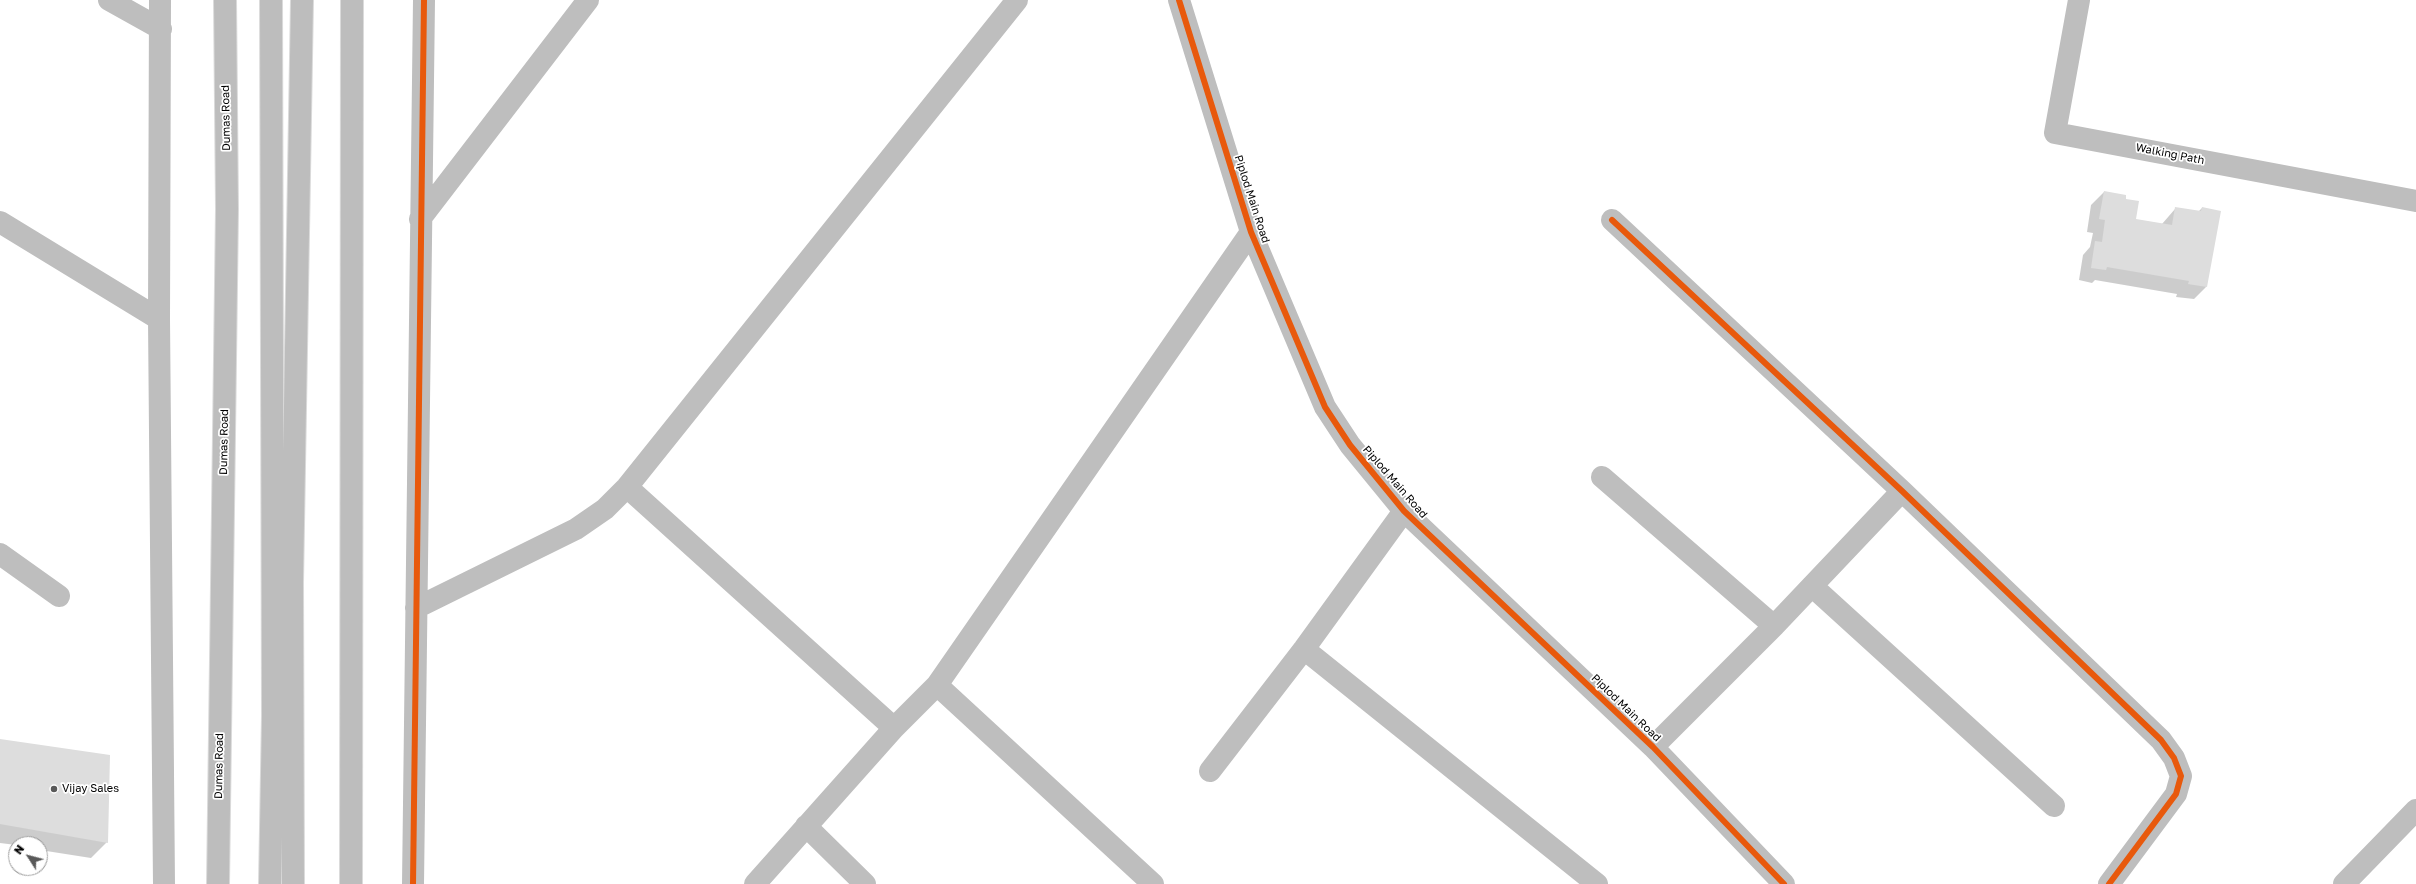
<!DOCTYPE html>
<style>
body{margin:0}
#map{position:relative;width:2416px;height:884px;overflow:hidden;background:#fff;font-family:"Golos Text",sans-serif}
canvas{display:block}
.north{position:absolute;left:8px;top:836px;width:40px;height:40px;box-sizing:border-box;background:#fff;border:1px solid #999;border-radius:50%;rotate:306deg;font-size:11px;font-weight:700;line-height:16px;text-align:center;color:#000}
.north::after{content:'';display:block;margin:auto;width:14px;height:18px;background:#595959;clip-path:polygon(50% 0,100% 100%,50% 72%,0 100%)}
</style>
<div id="map">
<canvas width="2416" height="884"></canvas>
<div class="north">N</div>
</div>
<script>
const g = document.querySelector('canvas').getContext('2d');
g.lineJoin = 'round';
function paint(path, color) { g.fillStyle = color; g.fill(path, 'evenodd'); }
const toPath = rows => new Path2D(rows.map(r => 'M' + r).join(''));
function trace(path, color, width, dash) { g.strokeStyle = color; g.lineWidth = width; g.lineCap = dash ? 'butt' : 'round'; g.setLineDash(dash || []); g.stroke(path); }
function label(font, color, halo, rows, align = 'center') {
  g.font = font + ' "Golos Text",sans-serif'; g.lineWidth = 3.5; g.setLineDash([]); g.textBaseline = 'middle'; g.strokeStyle = halo; g.fillStyle = color; for (const [text, x, y, turn = 0] of rows) {
    g.save(); g.translate(x, y); g.rotate((+turn || 0) * Math.PI / 180); g.textAlign = isNaN(turn) ? turn : align; if (halo) g.strokeText(text, 0, 0); g.fillText(text, 0, 0); g.restore();
  }
}
const shadow = toPath([
 [2104,192,2125,200,2135,220,2162,224,2175,209,2198,212,2202,208,2206,287,2194,299,2176,297,2177,294,2095,280,2092,283,2079,280,2083,255,2090,247,2093,233,2087,232,2091,205],
 [0,740,107,842,91,858,40,850,40,844,16,845,0,843]
]);
const building = toPath([
 [2104,191,2126,195,2126,199,2139,201,2136,219,2172,225,2175,207,2201,211,2202,207,2221,211,2207,287,2188,284,2189,281,2107,267,2106,270,2091,268,2095,241,2102,242,2105,220,2099,219],
 [0,739,110,755,108,843,0,824]
]);
const minor = toPath([
 [109,0,161,29],
 [160,0,159,319,164,884],
 [1179,0,1251,232,1325,407,1350,445,1404,511,1653,747,1784,884],
 [2079,0,2055,133,2416,201],
 [420,219,588,0],
 [1612,220,1902,491,2161,740,2174,758,2181,776,2176,794,2109,884],
 [0,222,159,319],
 [1602,477,1774,626],
 [627,487,894,728],
 [0,554,59,596],
 [1812,586,2054,806],
 [416,608,576,529,605,509,627,487,1017,0],
 [1304,649,1597,884],
 [937,685,1153,884],
 [1653,747,1774,626,1902,491],
 [1210,771,1304,649,1404,511],
 [806,826,865,884],
 [413,884,424,0],
 [755,884,894,728,937,685,1251,232],
 [2344,884,2416,810]
]);
const major = toPath([
 [218,884,227,209,225,0],
 [270,884,273,716,271,0],
 [293,884,292,582,302,0],
 [351,884,352,0]
]);
const cycleway = toPath([
 [1179,0,1251,232,1325,407,1350,445,1404,511,1653,747,1784,884],
 [1612,220,1902,491,2161,740,2174,758,2181,776,2176,794,2109,884],
 [413,884,424,0]
]);
const markers = [
 [54,789,4,"#595959"]
];
const streetNames = [
 ["Dumas Road",226,118,-91],
 ["Walking Path",2170,154,11],
 ["Piplod Main Road",1252,199,72],
 ["Dumas Road",224,442,-89],
 ["Piplod Main Road",1395,482,49],
 ["Piplod Main Road",1626,708,44],
 ["Dumas Road",219,766,-89]
];
const poiNames = [
 ["Vijay Sales",62,789]
];
paint(shadow, '#0003');
paint(building, '#ddd');
trace(major, '#dbdbdb', 24);
trace(minor, '#bebebe', 22);
trace(major, '#bdbdbd', 22);
trace(cycleway, '#e8590c', 6);
for (const [x, y, r, color] of markers) { const dot = new Path2D(); dot.arc(x, y, r, 0, 2 * Math.PI); g.fillStyle = color; g.fill(dot); trace(dot, '#fff', 1.5); }
label('11px', '#000', '#fff', streetNames);
label('11px', '#000', '#fff', poiNames, 'left');
</script>
